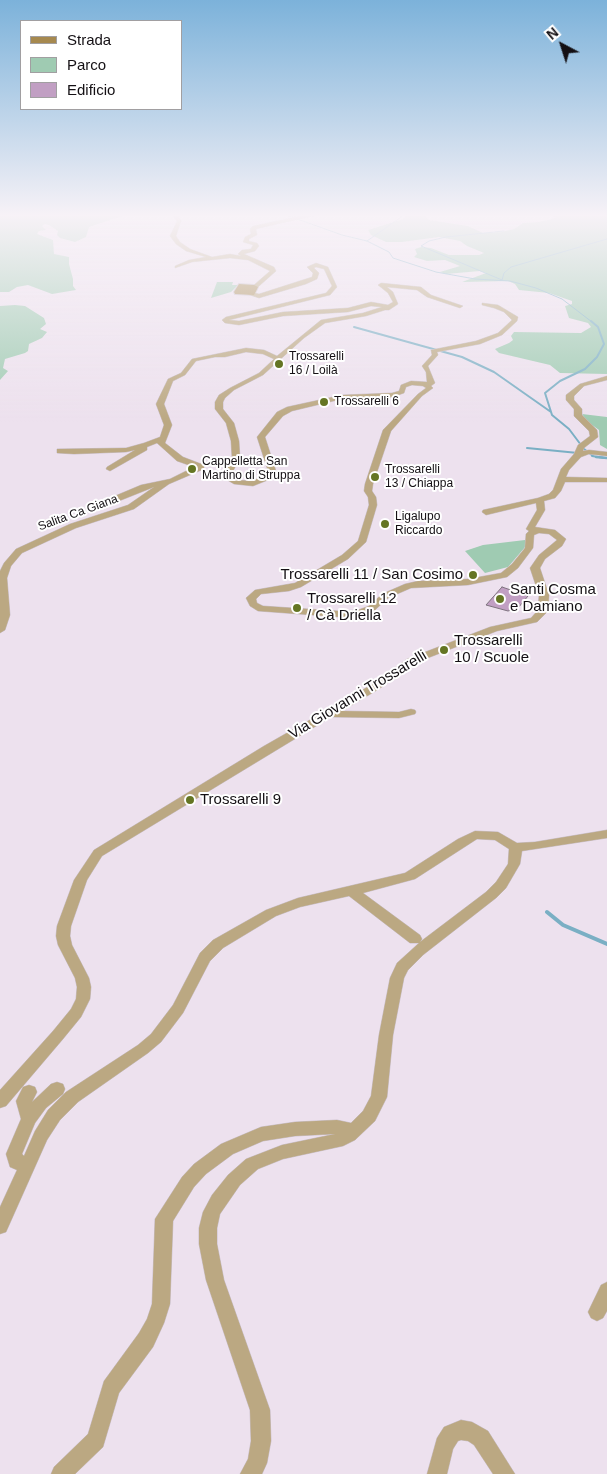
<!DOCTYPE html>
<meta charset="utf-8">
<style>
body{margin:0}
#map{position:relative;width:607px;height:1474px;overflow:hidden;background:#ede1ee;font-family:Arial,sans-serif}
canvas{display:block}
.legend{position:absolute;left:20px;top:20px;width:162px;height:90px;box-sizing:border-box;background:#fff;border:1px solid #a19fa1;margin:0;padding:6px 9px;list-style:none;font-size:15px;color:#141014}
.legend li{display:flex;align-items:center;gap:10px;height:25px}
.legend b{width:25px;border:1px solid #a19fa1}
.north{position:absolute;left:537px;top:20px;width:50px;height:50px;-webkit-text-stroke:4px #fff;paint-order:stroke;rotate:320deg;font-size:14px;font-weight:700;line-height:20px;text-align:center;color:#141014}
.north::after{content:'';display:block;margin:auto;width:18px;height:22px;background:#141014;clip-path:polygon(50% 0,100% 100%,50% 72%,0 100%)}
</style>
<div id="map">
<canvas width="607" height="1474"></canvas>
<ul class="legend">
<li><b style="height:6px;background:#a6894f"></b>Strada</li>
<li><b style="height:14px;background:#9fcbb2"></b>Parco</li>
<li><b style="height:14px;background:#c19fc3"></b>Edificio</li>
</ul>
<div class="north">N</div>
</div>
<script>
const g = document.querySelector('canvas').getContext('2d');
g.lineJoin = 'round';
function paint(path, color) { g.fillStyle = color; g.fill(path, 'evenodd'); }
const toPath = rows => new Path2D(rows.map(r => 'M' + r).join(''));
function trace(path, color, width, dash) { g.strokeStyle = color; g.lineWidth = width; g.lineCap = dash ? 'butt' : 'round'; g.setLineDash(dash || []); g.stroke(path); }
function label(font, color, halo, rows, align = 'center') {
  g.font = font + ' Arial,sans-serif'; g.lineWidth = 4; g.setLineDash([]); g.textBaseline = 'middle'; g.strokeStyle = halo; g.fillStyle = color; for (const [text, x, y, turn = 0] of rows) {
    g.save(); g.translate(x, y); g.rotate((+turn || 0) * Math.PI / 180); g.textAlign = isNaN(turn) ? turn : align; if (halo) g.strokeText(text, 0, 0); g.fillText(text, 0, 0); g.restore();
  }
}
const green = toPath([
 [0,215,125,215,89,227,86,237,75,242,60,238,57,235,58,231,49,225,45,224,42,226,46,230,39,231,37,234,53,240,54,254,69,257,69,264,73,279,73,286,76,290,52,294,28,285,17,287,9,292,0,292],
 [408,215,423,215,429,220,468,226,483,233,501,232,514,229,523,223,539,222,556,218,551,215,607,215,607,374,560,373,550,365,499,353,495,349,509,343,513,340,511,336,514,332,581,333,591,327,588,323,569,318,565,306,572,304,572,301,549,293,519,290,515,284,508,281,462,282,486,273,480,271,446,274,440,272,460,266,445,260,427,261,414,257,417,254,415,249,421,247,431,248,449,255,479,255,484,253,467,246,460,241,439,237,402,242,386,242,371,235,368,230,403,219],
 [217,282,233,282,232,285,238,285,231,292,211,298],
 [15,305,25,306,44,318,46,324,40,329,47,332,42,338,29,344,28,351,25,353,5,359,3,368,8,371,0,380,0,306],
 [582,414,607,417,607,449,600,445,599,430,588,422],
 [525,540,526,546,508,567,485,573,465,551,483,545]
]);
const streamFar3 = toPath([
 [286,215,342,235,367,241,389,252,393,258,436,272,475,279,510,281,536,288,562,299,592,322],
 [504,231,446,237,429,241,421,246,502,280,504,273,511,267,607,239],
 [367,241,404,215]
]);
const streamFar2 = toPath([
 [591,321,598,327,604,344,597,357,585,369,560,381,545,393,552,415,569,429,584,449,593,456],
 [354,327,462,357,494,372,551,412],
 [527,448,578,453],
 [592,456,605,458]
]);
const streamFar1 = toPath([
 [596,457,607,458]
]);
const stream = toPath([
 [547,912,563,925,607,944]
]);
const building = toPath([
 [502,587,528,596,518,608,508,611,486,605,502,587]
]);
const street = toPath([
 [173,215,178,215,181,221,176,236,180,242,190,249,212,257,230,254,241,256,238,254,242,250,251,249,253,245,243,242,245,237,251,234,250,229,253,226,306,215,316,215,256,229,257,235,249,239,249,241,257,243,259,246,255,251,244,254,274,267,276,271,258,287,255,293,259,294,312,277,313,273,307,267,316,263,328,267,337,287,330,295,229,320,239,321,283,312,348,308,371,302,388,305,393,302,388,293,378,285,381,283,421,287,431,295,463,306,460,308,427,297,417,290,387,287,393,292,398,304,389,310,385,310,366,316,325,323,304,338,263,375,234,390,225,398,223,402,223,409,234,423,239,441,240,458,232,473,232,477,236,480,252,481,267,475,268,471,257,437,277,412,287,407,342,395,392,393,399,391,401,385,411,381,427,382,426,372,422,366,432,355,431,350,476,341,498,333,512,320,504,312,494,308,482,305,482,303,498,305,518,317,517,321,502,335,480,344,437,352,438,355,428,366,435,383,431,386,433,388,422,396,391,431,373,484,372,491,376,497,377,505,366,542,348,559,301,587,289,591,261,594,256,599,257,603,263,606,339,611,358,610,369,606,382,594,405,584,418,581,468,579,501,573,512,564,525,548,526,534,529,531,526,529,537,510,536,503,486,515,482,512,483,510,538,498,549,494,553,490,561,469,574,454,578,445,590,436,589,431,574,416,574,409,566,400,566,395,580,384,607,376,607,380,584,386,574,396,574,400,582,409,582,415,597,430,598,437,584,448,583,451,589,450,607,452,607,456,589,454,581,457,569,470,566,477,607,478,607,482,565,482,561,491,555,498,544,501,545,510,535,527,555,530,566,539,562,546,545,559,540,568,549,595,548,611,537,622,497,631,415,663,379,689,342,711,399,712,411,709,415,710,416,712,415,714,399,718,331,717,102,856,87,880,71,926,70,936,72,945,89,978,91,987,90,999,81,1017,63,1039,6,1106,0,1108,0,1090,53,1031,71,1009,76,999,77,987,75,978,58,945,56,936,57,926,74,880,94,850,264,746,371,685,407,659,490,627,531,618,538,610,539,595,530,568,539,555,557,540,549,534,539,533,534,535,533,548,518,568,507,577,468,585,411,588,388,598,375,610,359,616,339,617,258,611,250,606,246,598,255,590,295,583,342,555,358,541,369,505,368,497,364,491,365,484,383,430,418,394,426,388,423,386,412,385,406,387,404,393,393,397,342,399,292,411,283,416,265,437,276,471,273,478,253,486,234,484,224,478,224,473,232,458,231,441,226,423,215,409,215,402,219,395,230,388,259,373,274,359,263,354,246,352,225,357,215,357,196,361,185,375,173,381,164,404,172,425,165,443,183,457,204,465,204,469,169,484,134,509,76,528,22,553,11,566,7,578,10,615,5,630,0,633,0,571,4,563,16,549,70,524,128,505,154,487,109,505,103,505,103,501,141,485,170,479,194,467,177,461,157,443,147,447,147,450,110,471,106,469,107,467,135,450,126,452,74,454,57,453,57,449,126,448,144,443,160,437,164,425,156,404,168,379,181,373,192,359,246,348,264,350,277,356,321,320,363,313,382,307,371,306,348,312,283,316,239,325,225,323,222,320,226,317,326,293,332,286,324,269,316,267,314,268,319,273,317,279,306,284,259,298,238,291,241,289,250,292,254,285,270,271,248,260,230,258,192,262,175,268,175,266,189,260,206,257,186,251,176,244,170,236,177,221,173,215],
 [607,830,607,838,522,851,520,864,506,888,496,898,423,955,408,970,404,978,393,1035,387,1097,375,1121,355,1140,343,1146,283,1159,258,1169,240,1185,220,1214,217,1228,217,1244,224,1280,270,1410,271,1441,267,1463,262,1474,240,1474,248,1459,251,1441,250,1410,206,1280,199,1244,199,1228,203,1212,212,1195,228,1175,246,1159,282,1145,335,1134,295,1136,263,1141,233,1154,206,1174,194,1187,173,1221,170,1304,164,1323,153,1347,119,1393,103,1447,75,1474,51,1474,54,1467,88,1434,104,1381,139,1333,147,1319,152,1304,155,1219,182,1177,194,1164,221,1144,261,1127,295,1122,337,1120,351,1123,363,1111,371,1096,379,1035,390,978,397,963,419,943,410,943,349,896,300,907,276,916,223,948,210,961,183,1013,161,1042,148,1053,78,1102,60,1120,47,1140,6,1232,0,1234,0,1207,17,1170,10,1167,6,1154,21,1119,16,1101,23,1087,29,1085,35,1087,37,1092,32,1102,51,1084,57,1082,63,1084,65,1089,63,1094,46,1108,35,1123,22,1154,24,1156,35,1131,48,1110,66,1092,138,1045,151,1034,173,1005,200,953,213,940,266,910,298,898,405,873,458,839,475,831,498,832,517,843,535,842,607,830],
 [477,839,495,840,509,849,508,864,496,882,486,892,420,942,422,939,420,935,363,893,415,879,477,839],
 [607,1282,607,1311,603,1318,597,1321,591,1318,588,1312,601,1285,607,1282],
 [461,1420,472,1422,488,1431,515,1474,493,1474,474,1445,468,1441,461,1440,458,1441,453,1449,447,1474,427,1474,437,1438,444,1427,461,1420]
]);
const secondary = toPath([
 [239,284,254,285,258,287,254,295,235,294,234,292,239,284]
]);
const markers = [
 [279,364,5,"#647523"],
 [324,402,5,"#647523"],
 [192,469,5,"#647523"],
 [375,477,5,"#647523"],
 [385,524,5,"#647523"],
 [473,575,5,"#647523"],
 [500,599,5,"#647523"],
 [297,608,5,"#647523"],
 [444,650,5,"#647523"],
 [190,800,5,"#647523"]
];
const farPoinames = [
 ["Trossarelli",289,357],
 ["16 / Loilà",289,371],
 ["Trossarelli 6",334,402],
 ["Cappelletta San",202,462],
 ["Martino di Struppa",202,476],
 ["Trossarelli",385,470],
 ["13 / Chiappa",385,484],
 ["Ligalupo",395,517],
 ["Riccardo",395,531]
];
const farStreetnames = [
 ["Salita Ca Giana",78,513,-20]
];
const poiNames = [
 ["Trossarelli 11 / San Cosimo",463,575,"right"],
 ["Santi Cosma",510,590],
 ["e Damiano",510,607],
 ["Trossarelli 12",307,599],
 ["/ Cà Driella",307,616],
 ["Trossarelli",454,641],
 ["10 / Scuole",454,658],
 ["Trossarelli 9",200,800]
];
const streetNames = [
 ["Via Giovanni Trossarelli",358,695,-31]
];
paint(green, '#9fcbb2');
trace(streamFar3, '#7aafc4', 1);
trace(streamFar2, '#7aafc4', 2);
trace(streamFar1, '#7aafc4', 2.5);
trace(stream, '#7aafc4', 4);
paint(building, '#c19fc3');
trace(building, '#7e737e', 1);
trace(street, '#cac0cb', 1);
trace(secondary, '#cac0cb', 2);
paint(street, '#bba882');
paint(secondary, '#a6894f');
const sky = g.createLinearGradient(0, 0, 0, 422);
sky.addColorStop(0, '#7cb2da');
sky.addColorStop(0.51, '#f7f2f7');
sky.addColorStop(1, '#f7f2f700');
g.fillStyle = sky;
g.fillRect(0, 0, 607, 422);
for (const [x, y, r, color] of markers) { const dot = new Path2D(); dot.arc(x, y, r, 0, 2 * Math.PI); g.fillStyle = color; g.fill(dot); trace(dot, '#fff', 2); }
label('12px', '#141014', '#fff', farPoinames, 'left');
label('12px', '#141014', '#fff', farStreetnames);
label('15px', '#141014', '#fff', poiNames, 'left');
label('15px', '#141014', '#fff', streetNames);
</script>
